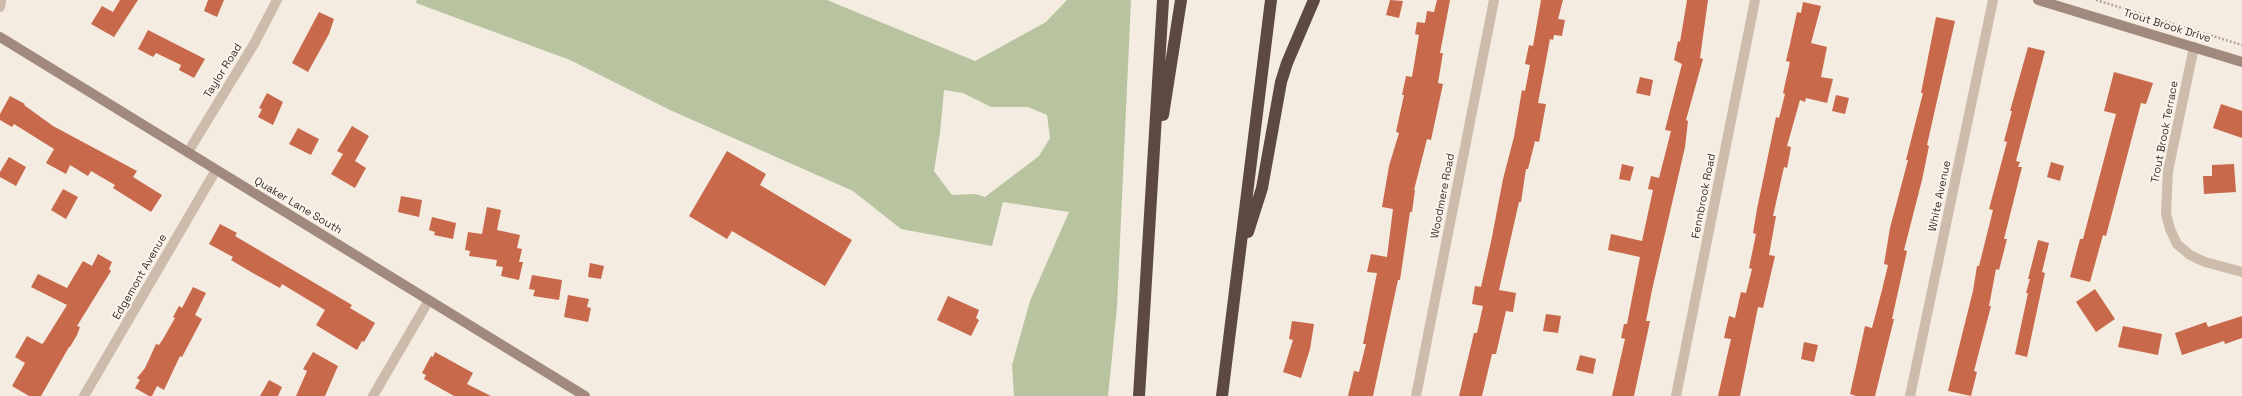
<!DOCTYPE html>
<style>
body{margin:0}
canvas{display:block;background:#f4ebe1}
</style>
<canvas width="2242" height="396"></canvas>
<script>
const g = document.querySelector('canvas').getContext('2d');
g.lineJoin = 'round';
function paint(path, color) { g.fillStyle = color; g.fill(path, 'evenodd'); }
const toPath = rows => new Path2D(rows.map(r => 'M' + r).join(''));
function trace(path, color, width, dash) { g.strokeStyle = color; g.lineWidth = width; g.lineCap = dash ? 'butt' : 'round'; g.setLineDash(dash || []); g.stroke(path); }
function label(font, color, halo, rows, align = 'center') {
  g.font = font + ' "Space Grotesk",sans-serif'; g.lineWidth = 4; g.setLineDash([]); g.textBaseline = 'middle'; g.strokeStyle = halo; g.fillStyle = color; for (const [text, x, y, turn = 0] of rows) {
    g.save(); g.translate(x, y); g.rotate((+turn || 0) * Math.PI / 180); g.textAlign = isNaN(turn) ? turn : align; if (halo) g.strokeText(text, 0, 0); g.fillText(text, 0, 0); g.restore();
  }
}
const green = toPath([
 [417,0,827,0,975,61,1046,22,1067,0,1131,0,1117,307,1108,396,1014,396,1012,365,1030,301,1069,212,1003,202,992,246,901,229,853,191,670,110,570,60,416,3],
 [944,90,963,93,991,107,1028,107,1047,115,1050,138,1039,156,985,197,976,194,952,195,934,171,940,133]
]);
const building = toPath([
 [120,0,138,0,114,37,91,24,102,6,113,12],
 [208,0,224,0,217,17,204,11],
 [1390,0,1403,1,1399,18,1386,15],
 [1437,0,1450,0,1440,53,1443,53,1438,83,1443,84,1431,140,1427,139,1414,190,1415,190,1412,212,1410,212,1400,280,1398,280,1373,396,1348,396,1354,371,1359,372,1366,344,1363,344,1377,273,1367,272,1371,254,1387,257,1393,209,1382,207,1389,166,1399,133,1396,132,1404,95,1402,95,1406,76,1412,77,1419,35,1415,34,1417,22,1425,23,1427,11,1434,12],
 [1541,0,1563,0,1558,19,1565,20,1562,36,1554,35,1553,40,1550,39,1538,103,1546,104,1539,142,1535,141,1528,169,1526,169,1521,202,1519,202,1499,290,1516,293,1513,312,1506,311,1496,354,1492,354,1482,396,1459,396,1474,333,1477,333,1483,306,1472,304,1475,286,1481,287,1492,237,1503,179,1514,137,1522,90,1525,91,1530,65,1525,64,1529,45,1533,46],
 [1687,0,1708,0,1700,58,1703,59,1686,120,1688,121,1685,147,1652,290,1646,321,1650,321,1634,396,1612,396,1625,339,1621,338,1624,324,1627,324,1640,257,1608,250,1611,234,1642,241,1653,190,1648,189,1651,176,1659,178,1671,131,1665,130,1682,64,1674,60,1678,41,1680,42],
 [1803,2,1821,6,1811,43,1827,47,1821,77,1833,79,1827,103,1806,98,1805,102,1800,100,1787,146,1791,147,1787,168,1784,167,1773,216,1776,216,1769,255,1775,256,1763,308,1758,307,1740,396,1718,396,1731,339,1724,338,1729,316,1735,318,1741,292,1746,293,1752,269,1749,268,1756,234,1753,233,1757,209,1776,117,1779,118,1785,94,1783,93,1790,62,1786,61,1790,44,1797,12,1801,13],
 [319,12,334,19,329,34,308,72,292,63],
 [1936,17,1955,21,1927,145,1929,146,1922,180,1904,250,1907,251,1892,319,1894,319,1875,396,1856,396,1850,394,1865,326,1872,328,1882,290,1888,265,1884,264,1890,228,1908,160,1906,160,1923,93,1921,93],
 [148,30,205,59,194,78,179,70,181,65,156,53,153,57,138,49],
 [2028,47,2045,51,2016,161,2020,162,2018,167,2022,167,2004,239,2007,239,1999,270,1996,269,1989,306,1991,306,1974,371,1977,372,1971,396,1948,391,1973,291,1977,266,1979,266,1993,210,1989,209,2007,142,2004,141,2012,111,2010,111],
 [2114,72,2153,83,2146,104,2141,103,2106,236,2103,235,2090,282,2070,277,2080,239,2083,239,2116,114,2104,111],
 [1640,77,1653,80,1650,96,1636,93],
 [267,93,283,102,273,125,258,117,262,109,259,108],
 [1836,95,1849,98,1845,114,1832,111],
 [10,96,25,104,24,105,53,126,137,171,133,177,162,195,151,212,113,188,115,185,91,171,88,176,70,165,66,174,46,163,54,149,14,124,12,127,0,120,0,114],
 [2221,104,2242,111,2242,138,2213,128],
 [352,126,369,136,355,161,366,168,355,188,331,174,343,154,337,151],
 [298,128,319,139,311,155,289,144],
 [727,151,766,174,760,185,852,240,825,286,732,231,727,239,689,216],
 [9,157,26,167,16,186,0,177,0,172],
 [2051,162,2064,166,2060,181,2047,177],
 [1622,164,1634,167,1630,181,1619,179],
 [2234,164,2236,192,2204,194,2203,176,2212,176,2212,165],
 [63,189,78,197,66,219,51,210],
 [401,196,422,200,419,217,398,212],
 [487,207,501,210,497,230,520,235,517,248,522,249,519,262,523,262,519,280,501,276,503,267,496,266,497,260,469,256,470,251,465,250,468,232,482,234],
 [432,217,456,223,453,239,434,235,435,232,429,230],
 [220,224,237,233,235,236,352,305,350,308,375,323,364,342,362,341,357,350,316,325,325,310,282,284,280,288,251,272,231,260,233,257,209,244],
 [2038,240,2049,243,2042,272,2045,273,2027,357,2015,354,2028,293,2026,293,2030,279,2028,279],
 [98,254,112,262,109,269,111,271,77,326,80,327,77,335,70,347,69,347,41,396,29,396,12,386,25,363,15,357,27,336,42,344,44,342,67,305,31,287,38,274,67,288,83,261,92,266],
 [590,263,604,266,601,279,588,277],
 [532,275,562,280,559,300,533,296,535,290,529,289],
 [193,287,206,293,195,315,202,319,182,357,180,356,164,390,157,386,152,396,149,396,135,388,140,380,137,378,145,368,156,344,159,345,163,339,175,318,173,317,179,306,182,308],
 [2095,289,2115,319,2096,332,2076,302],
 [568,295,589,299,587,307,591,308,588,322,564,317],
 [948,296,979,310,976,318,979,320,971,336,937,320],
 [1546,314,1561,316,1558,333,1543,331],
 [2242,316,2242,338,2225,344,2224,341,2182,355,2175,333,2206,322,2208,327],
 [1292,321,1314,324,1310,349,1301,378,1283,372,1293,340,1289,339],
 [2123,326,2162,334,2158,355,2118,347],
 [1804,342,1818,345,1814,362,1801,359],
 [313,352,338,366,325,396,296,396,307,371,303,369],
 [435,352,473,373,467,384,491,396,454,396,424,379,426,375,422,373,431,356,433,357],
 [1580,355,1596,359,1593,374,1576,370],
 [269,380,282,387,278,396,260,396]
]);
const path = toPath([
 [2096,0,2242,45]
]);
const minor = toPath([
 [0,7,1,0],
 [2194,47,2168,171,2166,214,2170,229,2177,244,2190,255,2205,262,2242,272],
 [188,152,254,44,277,0],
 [84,396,216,170],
 [373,396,429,300],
 [1416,396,1494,0],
 [1676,396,1755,0],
 [1910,396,1993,0]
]);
const secondary = toPath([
 [2038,0,2242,62],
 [0,37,585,396]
]);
const motorway = toPath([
 [1163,115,1181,0],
 [1248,232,1262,188,1281,82,1287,63,1314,0],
 [1139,396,1163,0],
 [1222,396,1271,0]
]);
const streetNames = [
 ["Trout Brook Drive",2167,26,17],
 ["Taylor Road",223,71,-58],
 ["Trout Brook Terrace",2165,132,-79],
 ["Woodmere Road",1443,196,-79],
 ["Fennbrook Road",1704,196,-79],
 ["White Avenue",1940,196,-78],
 ["Quaker Lane South",298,206,31],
 ["Edgemont Avenue",140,277,-60]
];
paint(green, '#b8c4a0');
paint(building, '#c8694b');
trace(path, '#b9a596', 2.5, [2, 2]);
trace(minor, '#cdbbac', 10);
trace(secondary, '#a18a7d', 10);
trace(motorway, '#5c4a42', 12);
label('11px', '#3b302b', '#fbf5ee', streetNames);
</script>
